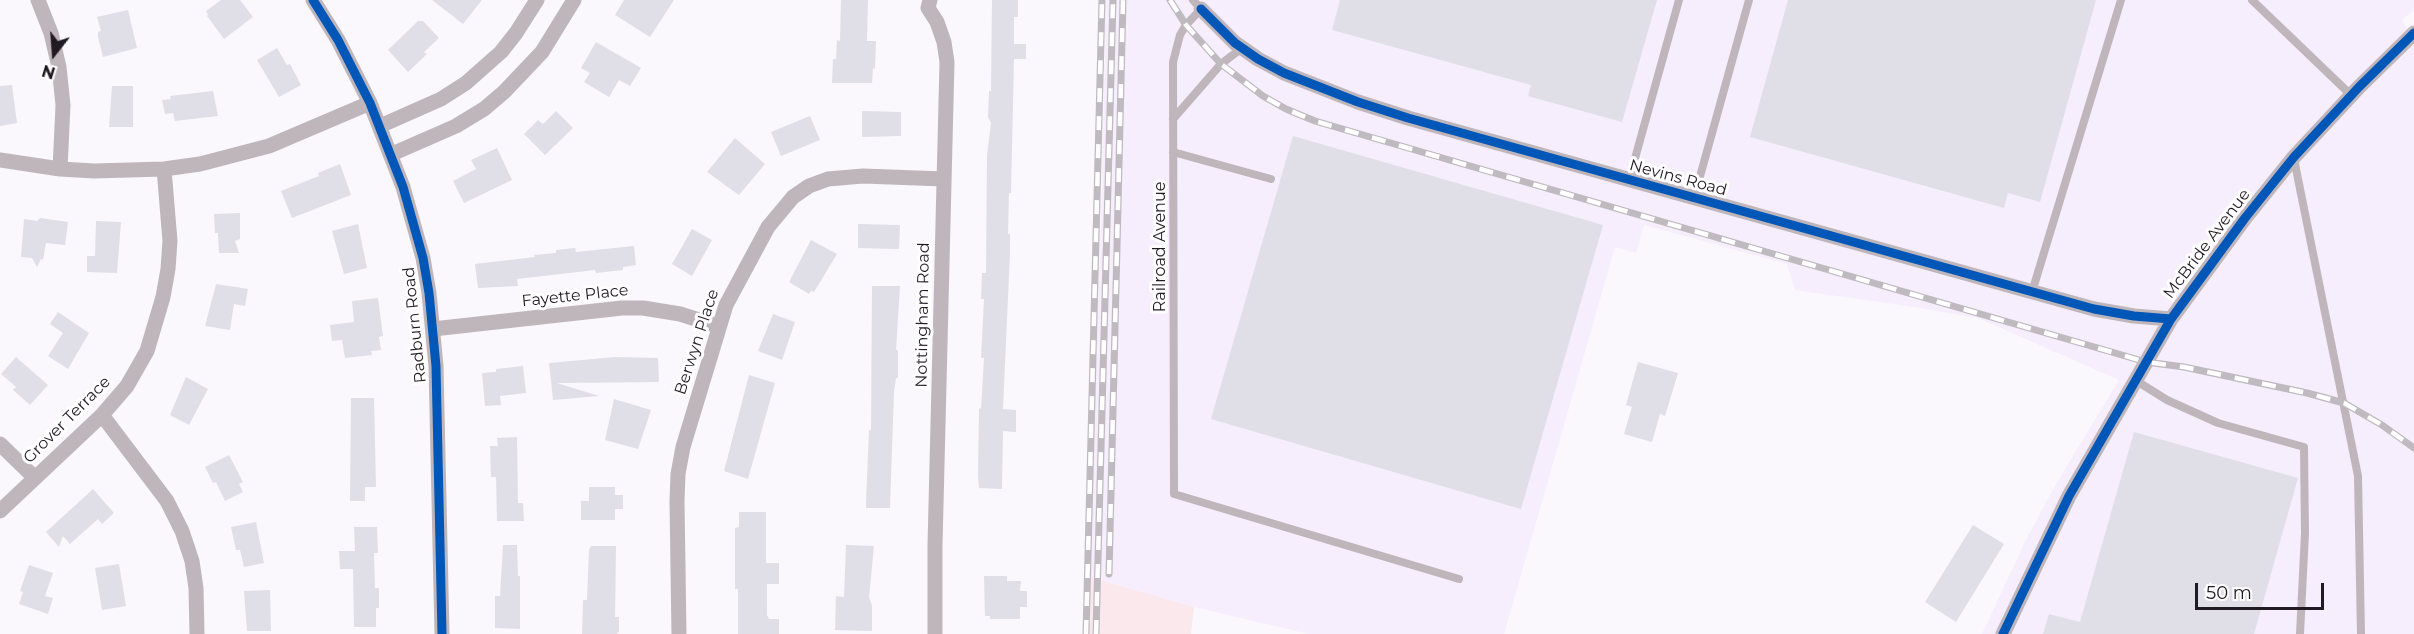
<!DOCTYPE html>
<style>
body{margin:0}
#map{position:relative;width:2414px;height:634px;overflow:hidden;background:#faf7fd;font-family:Montserrat,sans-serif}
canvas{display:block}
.north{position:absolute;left:24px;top:24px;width:60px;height:60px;-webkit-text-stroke:4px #fff;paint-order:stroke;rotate:197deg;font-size:16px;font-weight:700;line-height:24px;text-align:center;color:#201b23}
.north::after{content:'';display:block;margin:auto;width:21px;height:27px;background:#201b23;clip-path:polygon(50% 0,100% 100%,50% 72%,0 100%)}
.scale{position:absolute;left:2195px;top:583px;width:129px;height:27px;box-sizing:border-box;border:3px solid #201b23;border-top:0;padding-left:8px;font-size:18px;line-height:21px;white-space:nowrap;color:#201b23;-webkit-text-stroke:4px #fff;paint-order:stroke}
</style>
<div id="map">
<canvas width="2414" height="634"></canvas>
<div class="north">N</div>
<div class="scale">50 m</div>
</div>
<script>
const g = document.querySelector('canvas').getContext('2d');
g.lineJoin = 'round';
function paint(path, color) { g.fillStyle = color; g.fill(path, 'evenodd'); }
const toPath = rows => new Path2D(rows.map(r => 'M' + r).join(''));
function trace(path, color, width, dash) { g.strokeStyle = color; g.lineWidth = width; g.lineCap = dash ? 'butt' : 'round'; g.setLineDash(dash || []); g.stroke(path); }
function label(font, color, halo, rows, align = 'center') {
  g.font = font + ' Montserrat,sans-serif'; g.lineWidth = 6; g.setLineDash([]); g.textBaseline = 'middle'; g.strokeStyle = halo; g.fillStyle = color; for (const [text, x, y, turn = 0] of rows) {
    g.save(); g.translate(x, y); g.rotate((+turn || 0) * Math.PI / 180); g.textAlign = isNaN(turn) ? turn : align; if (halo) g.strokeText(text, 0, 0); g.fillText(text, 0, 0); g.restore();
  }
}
const built = toPath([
 [1106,0,2414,0,2414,10,2402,20,2414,41,2414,634,1982,634,2026,540,2056,484,2119,380,1978,318,1908,306,1795,290,1787,264,1644,225,1636,253,1615,247,1504,634,1309,634,1194,607,1089,577,1102,190]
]);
const green = toPath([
 [1089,577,1194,607,1191,634,1088,634]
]);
const building = toPath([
 [221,0,240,0,253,17,224,39,207,16,208,15,206,11],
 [432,0,482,0,463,24],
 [624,0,674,0,650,37,615,15],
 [841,0,868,0,867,41,876,41,875,69,873,68,872,83,832,83,833,59,836,59,837,40,840,41],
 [992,0,1018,0,1018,17,1014,17,1014,44,1026,44,1026,59,1014,59,1011,193,1009,193,1008,234,1010,234,1010,253,1003,409,1016,410,1016,432,1003,431,1002,489,979,488,978,476,979,408,981,409,984,358,981,358,984,299,981,299,982,273,986,273,987,155,991,123,988,117,989,91,991,91],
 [1340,0,1657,0,1622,122,1528,96,1531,85,1332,30],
 [1788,0,2096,0,2040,202,2008,193,2004,208,1750,137],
 [128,10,137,48,103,57,98,37,98,32,101,31,97,17],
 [418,21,423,21,439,38,424,52,427,54,408,72,388,50],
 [596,42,641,68,630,86,619,80,609,97,584,82,590,73,581,68],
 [277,48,287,65,290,64,301,85,279,97,257,60],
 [12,85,17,123,0,126,0,86],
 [112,86,133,86,133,127,109,127],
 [213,91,218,116,175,121,173,113,165,114,162,100,171,99,170,96],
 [556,111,573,128,545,155,524,134,538,120,543,124],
 [862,111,901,112,901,136,862,137],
 [810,116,820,140,781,156,771,132],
 [1293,136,1603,225,1521,509,1211,419],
 [735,138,765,164,739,195,707,172],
 [497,148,512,180,464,203,453,181,476,169,471,160],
 [340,164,351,195,292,218,281,191,319,176,318,173],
 [240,213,240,239,235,241,239,253,219,253,218,233,215,233,214,214],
 [40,218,68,222,65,245,46,243,43,260,41,259,37,267,32,258,21,257,24,219,37,221],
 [96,221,121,222,117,273,87,272,87,256,95,256],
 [358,224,367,268,344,274,332,231],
 [858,224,900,225,899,249,858,248],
 [692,229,712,240,692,276,672,264],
 [811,240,837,254,814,292,811,291,809,294,789,282],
 [634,246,636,265,623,267,623,270,596,273,595,270,517,279,518,286,478,288,475,264,535,257,534,255,556,253,556,250,575,248,576,252],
 [216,284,248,289,245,306,234,304,230,330,205,326],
 [872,286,900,286,896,350,898,350,898,378,896,378,894,392,890,508,866,508,866,502,869,430,871,430],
 [378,298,383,336,379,337,381,350,371,351,372,355,345,358,342,340,332,341,330,325,354,322,352,301],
 [58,312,89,333,68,369,48,356,63,333,50,324],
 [773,314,795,322,782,360,758,351],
 [16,357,48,385,30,405,13,390,16,387,1,374],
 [616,357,658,358,659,382,557,383,599,396,553,400,549,363],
 [1638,362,1678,373,1665,416,1660,414,1652,442,1624,434,1632,407,1626,405],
 [523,366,526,393,500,396,501,405,485,406,482,373,496,372,496,369],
 [749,375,775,383,748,479,724,471],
 [186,377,208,389,189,425,170,415],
 [351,398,374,398,376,487,365,487,365,501,350,501],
 [614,399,651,410,638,449,605,440],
 [2134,432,2298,478,2254,634,2043,634,2049,614,2080,622],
 [517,437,518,503,523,503,524,521,497,521,496,477,491,477,490,446,498,446,497,438],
 [229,455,243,482,239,484,243,492,225,501,216,482,213,483,205,467],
 [589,487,615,487,615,495,623,495,623,509,615,509,615,520,581,520,581,501,589,501],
 [93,489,114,513,102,524,98,519,70,544,63,536,59,547,46,532],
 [739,512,766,512,766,563,779,563,779,584,767,584,767,615,769,619,779,619,779,634,738,634,738,589,735,589,735,528,739,527],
 [256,522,264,563,244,567,240,550,236,550,231,527],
 [1973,525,2004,544,1956,622,1925,602],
 [354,527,377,527,378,553,374,553,375,588,379,588,379,608,376,608,376,627,354,627,353,569,340,569,339,551,355,551],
 [503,545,517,545,518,576,520,576,520,629,495,628,495,596,500,596],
 [846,545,874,546,869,597,872,606,872,631,835,630,836,596,844,597],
 [591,546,616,546,615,617,619,617,619,632,616,634,582,634,583,600,587,600,589,550],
 [119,564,126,606,102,610,95,568],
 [29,565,53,573,45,596,53,598,48,614,19,604,23,592,20,591],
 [984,576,1007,576,1007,581,1021,581,1020,591,1027,591,1027,607,1020,607,1020,619,990,619,990,616,985,616],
 [270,590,271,631,247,631,244,591]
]);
const service = toPath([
 [1193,0,1201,9,1186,25,1180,35,1173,62,1174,494,1459,579],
 [2252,0,2351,95],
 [1173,119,1221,64,1242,48],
 [1173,152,1271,179],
 [2294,159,2358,476,2361,634],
 [1629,180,1679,0],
 [1694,198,1749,0],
 [2032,292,2121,0],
 [2135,380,2167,400,2218,423,2304,447,2305,533,2300,634]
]);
const minor = toPath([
 [38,0,51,33,59,67,63,105,60,169],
 [313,0,338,40,370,103,403,187,423,258,429,293,436,366,442,634],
 [930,0,928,8,937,22,944,42,947,62,935,545,935,634],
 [1201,9,1235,43,1258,59,1284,73,1358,102,1408,118,2094,309,2134,316,2171,319],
 [380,126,441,99,466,83,501,52,516,33,537,0],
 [392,154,456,126,484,109,504,92,542,52,574,0],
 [0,160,60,169,94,171,164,169,200,164,269,146,370,103],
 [433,329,622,308,643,308,680,314,718,326],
 [102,415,167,501,182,531,192,561,196,588,197,634],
 [0,444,34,477],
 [0,511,102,415,127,386,147,351,163,297,168,269,170,241,164,169],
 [679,634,677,501,678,474,683,447,726,305,768,227,793,197,809,186,828,179,863,176,944,179],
 [2003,634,2069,496,2171,319,2245,218,2294,157,2359,87,2414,33]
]);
const rail = toPath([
 [1170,0,1186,25,1221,64,1263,96,1286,109,1315,121,2146,362,2184,367,2307,393,2344,403,2382,425,2414,448],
 [1109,574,1123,0],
 [1086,634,1102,0],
 [1096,634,1113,0]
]);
const cycleway = toPath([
 [313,0,338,40,370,103,403,187,423,258,429,293,436,366,442,634],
 [1201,9,1235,43,1258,59,1284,73,1358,102,1408,118,2094,309,2134,316,2171,319],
 [2003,634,2069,496,2171,319,2245,218,2294,157,2359,87,2414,33]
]);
const streetNames = [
 ["Nevins Road",1678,178,15],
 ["McBride Avenue",2207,244,-53],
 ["Railroad Avenue",1160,247,-90],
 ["Fayette Place",575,296,-6],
 ["Nottingham Road",923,315,-89],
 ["Radburn Road",415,325,-96],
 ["Berwyn Place",697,342,-72],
 ["Grover Terrace",67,420,-45]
];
paint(built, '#f6edfd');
paint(green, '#fbe8ec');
paint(building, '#e0dfe7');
trace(service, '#bfb6bc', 8);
trace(minor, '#bfb6bc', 15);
trace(rail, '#bebabf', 7);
trace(rail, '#fff', 4.5, [14]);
trace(cycleway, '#0057b8', 9);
label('16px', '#201b23', '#fff', streetNames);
</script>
